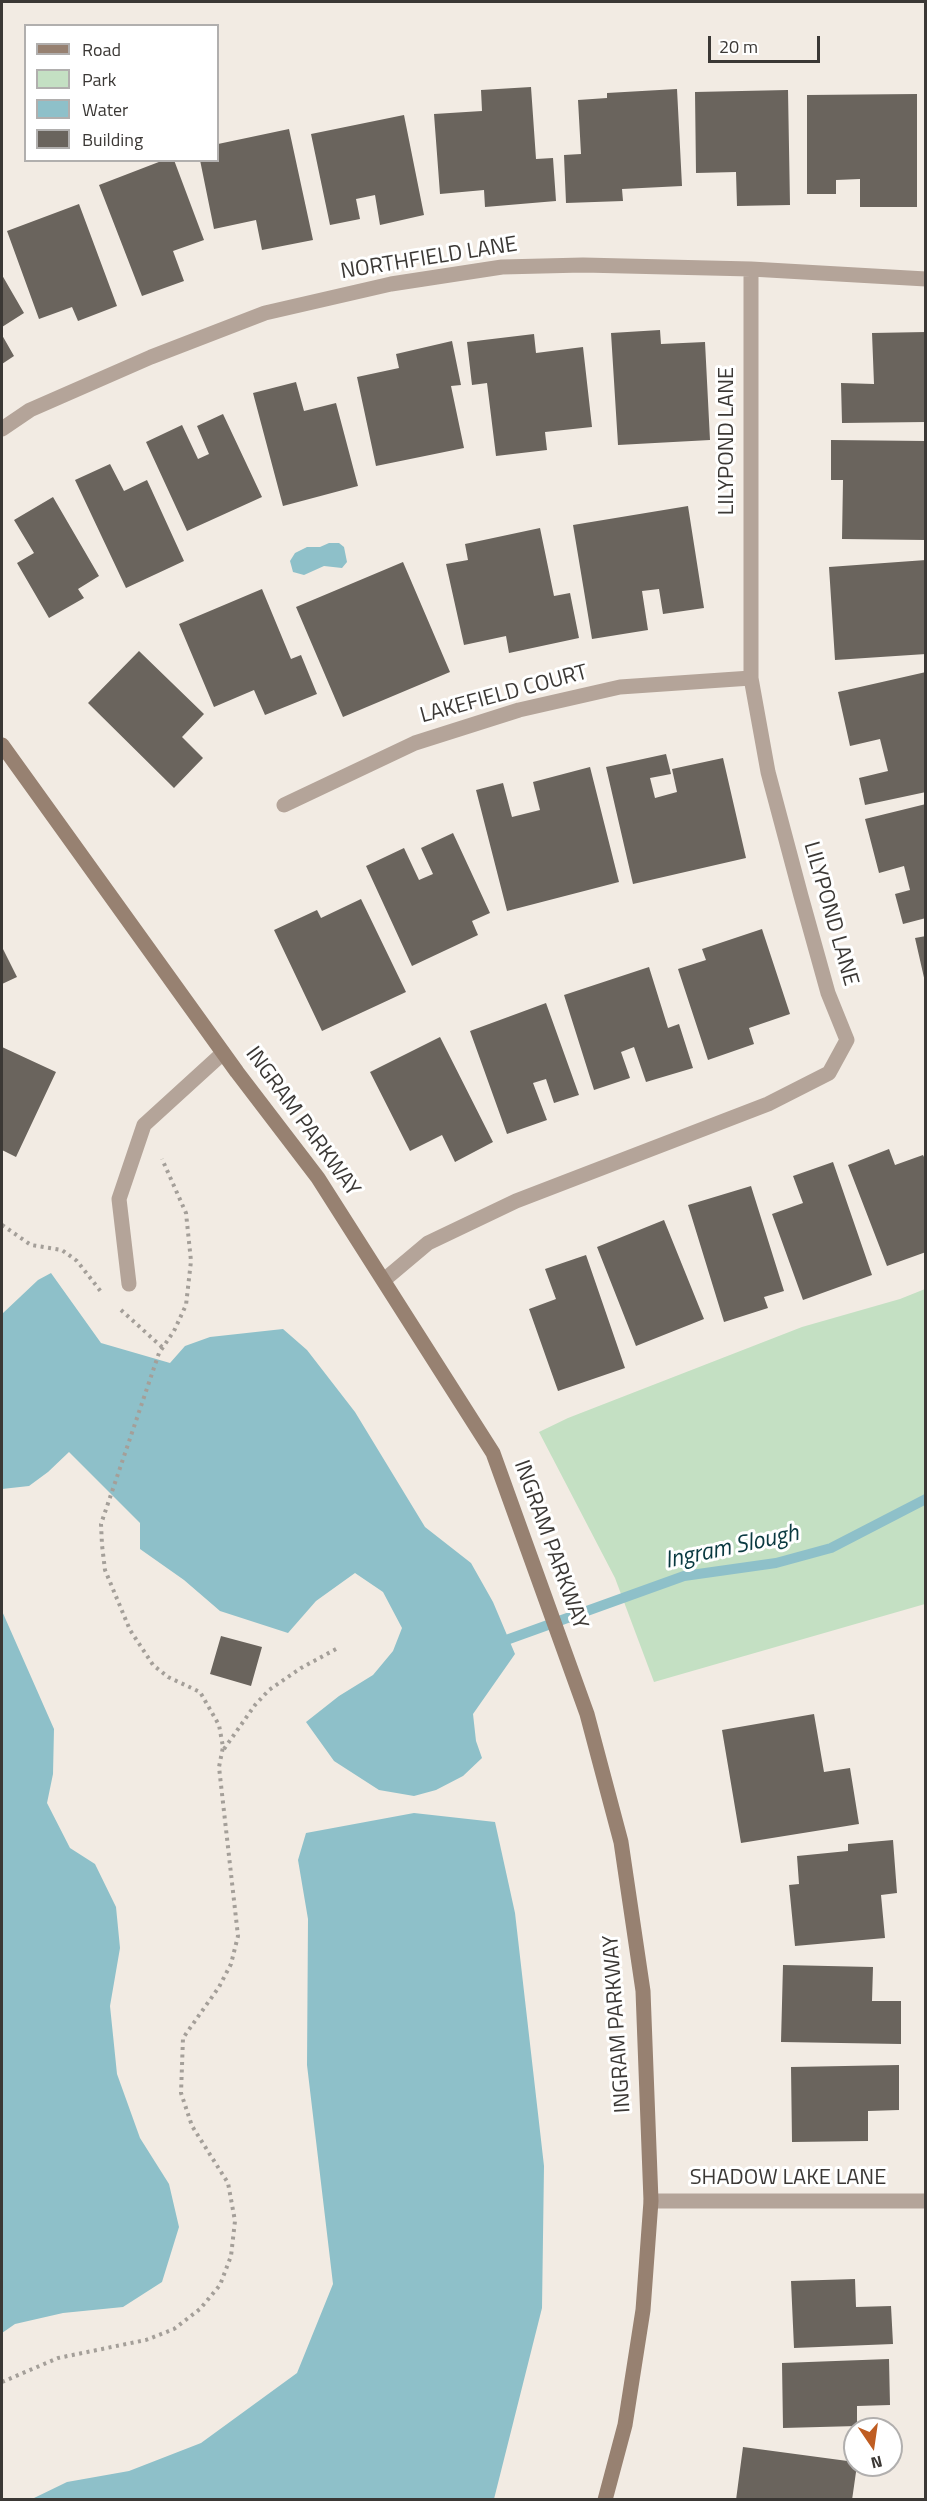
<!DOCTYPE html>
<style>
body{margin:0}
#map{position:relative;width:927px;height:2501px;overflow:hidden;background:#f2ebe3;font-family:"Titillium Web",sans-serif}
canvas{display:block}
.frame{position:absolute;inset:0;border:3px solid #3b3835;pointer-events:none}
.legend{position:absolute;left:24px;top:24px;width:195px;height:138px;box-sizing:border-box;background:#fff;border:2px solid #b1afae;margin:0;padding:8px 10px;list-style:none;font-size:18px;color:#3b3835}
.legend li{display:flex;align-items:center;gap:12px;height:30px}
.legend b{width:30px;border:2px solid #b1afae}
.north{position:absolute;left:843px;top:2417px;width:60px;height:60px;box-sizing:border-box;background:#fff;border:2px solid #b1afae;border-radius:50%;rotate:167deg;font-size:16px;font-weight:700;line-height:24px;text-align:center;color:#3b3835}
.north::after{content:'';display:block;margin:auto;width:21px;height:27px;background:#bf5d22;clip-path:polygon(50% 0,100% 100%,50% 72%,0 100%)}
.scale{position:absolute;left:708px;top:36px;width:112px;height:27px;box-sizing:border-box;border:3px solid #3b3835;border-top:0;padding-left:8px;font-size:18px;line-height:21px;white-space:nowrap;color:#3b3835;-webkit-text-stroke:4px #fff;paint-order:stroke}
</style>
<div id="map">
<canvas width="927" height="2501"></canvas>
<div class="frame"></div>
<ul class="legend">
<li><b style="height:8px;background:#978171"></b>Road</li>
<li><b style="height:16px;background:#c4e0c3"></b>Park</li>
<li><b style="height:16px;background:#8ec0c9"></b>Water</li>
<li><b style="height:16px;background:#6a645d"></b>Building</li>
</ul>
<div class="north">N</div>
<div class="scale">20 m</div>
</div>
<script>
const g = document.querySelector('canvas').getContext('2d');
g.lineJoin = 'round';
function paint(path, color) { g.fillStyle = color; g.fill(path, 'evenodd'); }
const toPath = rows => new Path2D(rows.map(r => 'M' + r).join(''));
function trace(path, color, width, dash) { g.strokeStyle = color; g.lineWidth = width; g.lineCap = dash ? 'butt' : 'round'; g.setLineDash(dash || []); g.stroke(path); }
function label(font, color, halo, rows, align = 'center') {
  g.font = font + ' "Titillium Web",sans-serif'; g.lineWidth = 6; g.setLineDash([]); g.textBaseline = 'middle'; g.strokeStyle = halo; g.fillStyle = color; for (const [text, x, y, turn = 0] of rows) {
    g.save(); g.translate(x, y); g.rotate((+turn || 0) * Math.PI / 180); g.textAlign = isNaN(turn) ? turn : align; if (halo) g.strokeText(text, 0, 0); g.fillText(text, 0, 0); g.restore();
  }
}
const green = toPath([
 [925,1289,925,1604,654,1682,615,1578,539,1432,568,1418,802,1327,900,1299]
]);
const water = toPath([
 [329,543,339,543,344,547,347,562,342,568,324,566,304,575,293,572,290,561,295,553,307,547,320,547],
 [51,1273,101,1343,170,1363,185,1346,210,1337,283,1329,307,1350,355,1412,425,1527,471,1563,493,1602,515,1654,473,1714,476,1741,482,1758,463,1776,436,1790,414,1796,379,1790,334,1761,306,1722,339,1696,373,1675,393,1651,402,1628,383,1592,355,1573,316,1601,288,1633,220,1611,184,1580,140,1549,140,1523,69,1452,48,1472,29,1486,2,1489,2,1314,38,1280],
 [2,1611,54,1729,53,1774,47,1803,70,1848,95,1864,116,1907,120,1948,110,2006,117,2074,140,2138,169,2184,179,2227,162,2282,123,2307,63,2313,15,2324,2,2333],
 [414,1813,495,1822,515,1913,544,2166,542,2308,494,2499,32,2499,67,2482,129,2471,201,2443,297,2373,333,2284,307,2065,308,1919,298,1860,306,1833]
]);
const stream = toPath([
 [509,1639,684,1576,776,1563,831,1548,926,1499]
]);
const building = toPath([
 [531,87,536,159,553,158,556,201,485,207,484,190,440,194,434,114,482,111,481,90],
 [677,89,682,186,622,189,623,201,566,203,564,155,581,154,578,100,607,98,607,93],
 [788,90,790,205,737,206,736,172,696,173,695,92],
 [917,94,917,207,860,207,860,179,836,180,836,194,807,194,807,95],
 [404,115,424,215,380,225,375,195,356,199,360,219,330,225,311,134],
 [289,129,313,240,262,250,256,220,214,229,200,160,218,160,218,144],
 [164,160,174,160,204,240,173,251,184,281,142,296,99,185],
 [79,204,117,306,78,321,72,307,39,319,7,231],
 [2,275,24,313,2,327],
 [660,330,661,344,705,342,710,440,618,445,611,333],
 [926,332,926,422,842,423,841,383,874,384,872,333],
 [534,334,536,353,583,347,592,427,545,432,547,450,496,456,487,383,472,385,467,342],
 [2,335,14,356,2,364],
 [452,341,461,385,451,386,464,448,376,466,357,377,399,368,396,354],
 [296,382,304,411,336,403,358,486,283,506,253,393],
 [223,414,262,497,187,531,146,442,182,425,198,459,209,454,197,426],
 [831,440,926,441,926,540,842,539,843,480,831,480],
 [110,464,124,491,147,480,184,561,126,588,75,480],
 [53,497,99,576,78,589,84,598,49,618,17,563,34,553,14,520],
 [688,506,704,608,663,614,659,589,642,591,648,630,592,639,573,525],
 [540,528,554,596,570,593,579,638,509,653,506,636,464,645,446,564,468,560,465,544],
 [926,560,926,654,835,660,829,567],
 [403,562,450,672,343,717,296,607],
 [262,589,291,659,301,655,317,694,265,715,254,690,214,707,179,624],
 [139,651,204,714,182,737,203,758,174,788,88,703],
 [926,672,926,792,865,805,859,778,888,771,880,739,850,746,838,692],
 [666,754,671,774,650,778,655,798,677,792,672,769,723,758,746,858,633,884,606,767],
 [590,767,619,882,507,911,476,790,503,783,512,817,540,810,533,782],
 [926,804,926,918,903,924,895,894,910,890,904,866,879,873,865,819],
 [453,833,490,913,472,921,478,935,412,966,366,866,404,848,419,880,433,874,421,848],
 [361,899,406,992,322,1031,274,930,317,910,321,918],
 [762,929,790,1014,749,1028,754,1044,708,1060,678,969,706,960,702,949],
 [926,936,926,982,925,982,915,938],
 [2,947,17,977,2,984],
 [649,967,668,1028,679,1024,693,1068,646,1082,634,1047,621,1052,630,1078,594,1090,564,995],
 [546,1003,579,1095,554,1103,546,1079,533,1083,547,1120,507,1134,470,1031],
 [440,1037,493,1142,455,1162,442,1135,410,1151,370,1072],
 [2,1047,56,1072,16,1157,2,1150],
 [889,1149,895,1165,923,1155,926,1161,926,1252,887,1266,848,1165],
 [833,1162,872,1275,803,1300,772,1214,803,1203,793,1176],
 [751,1186,784,1291,764,1297,768,1308,724,1322,688,1205],
 [664,1220,704,1319,636,1346,597,1247],
 [586,1255,625,1368,558,1391,529,1309,556,1299,545,1269],
 [221,1636,262,1647,251,1686,210,1674],
 [814,1714,824,1772,850,1768,859,1824,741,1843,722,1730],
 [893,1840,897,1893,881,1895,885,1938,795,1946,789,1885,799,1884,797,1856,848,1851,848,1844],
 [783,1965,873,1967,872,2001,901,2001,901,2044,781,2042],
 [899,2065,899,2110,868,2111,868,2141,792,2142,791,2067],
 [855,2279,856,2307,891,2306,893,2344,794,2348,791,2281],
 [889,2359,890,2405,857,2406,857,2426,783,2428,782,2363],
 [743,2447,855,2462,857,2465,852,2500,736,2500]
]);
const path = toPath([
 [2,1225,31,1245,62,1250,77,1261,102,1293],
 [121,1310,163,1348],
 [224,1749,255,1705,269,1690,301,1668,338,1648],
 [2,2382,58,2358,146,2340,174,2329,200,2309,220,2285,231,2256,235,2221,228,2183,192,2126,181,2093,183,2038,219,1987,231,1964,238,1936,219,1767,223,1747,219,1725,200,1692,168,1677,153,1665,130,1630,105,1570,102,1545,101,1524,159,1353,174,1331,186,1305,191,1261,186,1213,162,1159]
]);
const lane = toPath([
 [129,1284,119,1199,144,1125,223,1053]
]);
const street = toPath([
 [2,429,30,410,151,357,265,313,391,284,502,267,583,265,751,269,926,279],
 [284,805,415,743,519,710,620,687,751,678],
 [384,1280,428,1243,516,1201,768,1104,829,1073,847,1040,828,993,801,896,768,772,751,678,751,269],
 [651,2201,926,2201]
]);
const secondary = toPath([
 [2,745,237,1072,318,1178,493,1453,587,1714,621,1842,643,1991,651,2201,643,2310,625,2425,605,2500]
]);
const streetNames = [
 ["NORTHFIELD LANE",429,259,-9],
 ["LILYPOND LANE",728,441,-90],
 ["LAKEFIELD COURT",504,695,-15],
 ["LILYPOND LANE",830,914,74],
 ["INGRAM PARKWAY",302,1122,54],
 ["INGRAM PARKWAY",550,1545,70],
 ["INGRAM PARKWAY",618,2024,-94],
 ["SHADOW LAKE LANE",788,2179]
];
const waterNames = [
 ["Ingram Slough",732,1548,-12]
];
paint(green, '#c4e0c3');
paint(water, '#8ec0c9');
trace(stream, '#8ec0c9', 10);
paint(building, '#6a645d');
trace(path, '#a49f99', 4, [3, 4.5]);
trace(lane, '#b4a499', 15);
trace(street, '#b4a499', 15);
trace(secondary, '#978171', 15);
label('22px', '#3b3835', '#fff', streetNames);
label('italic 24px', '#093940', '#fff', waterNames);
</script>
